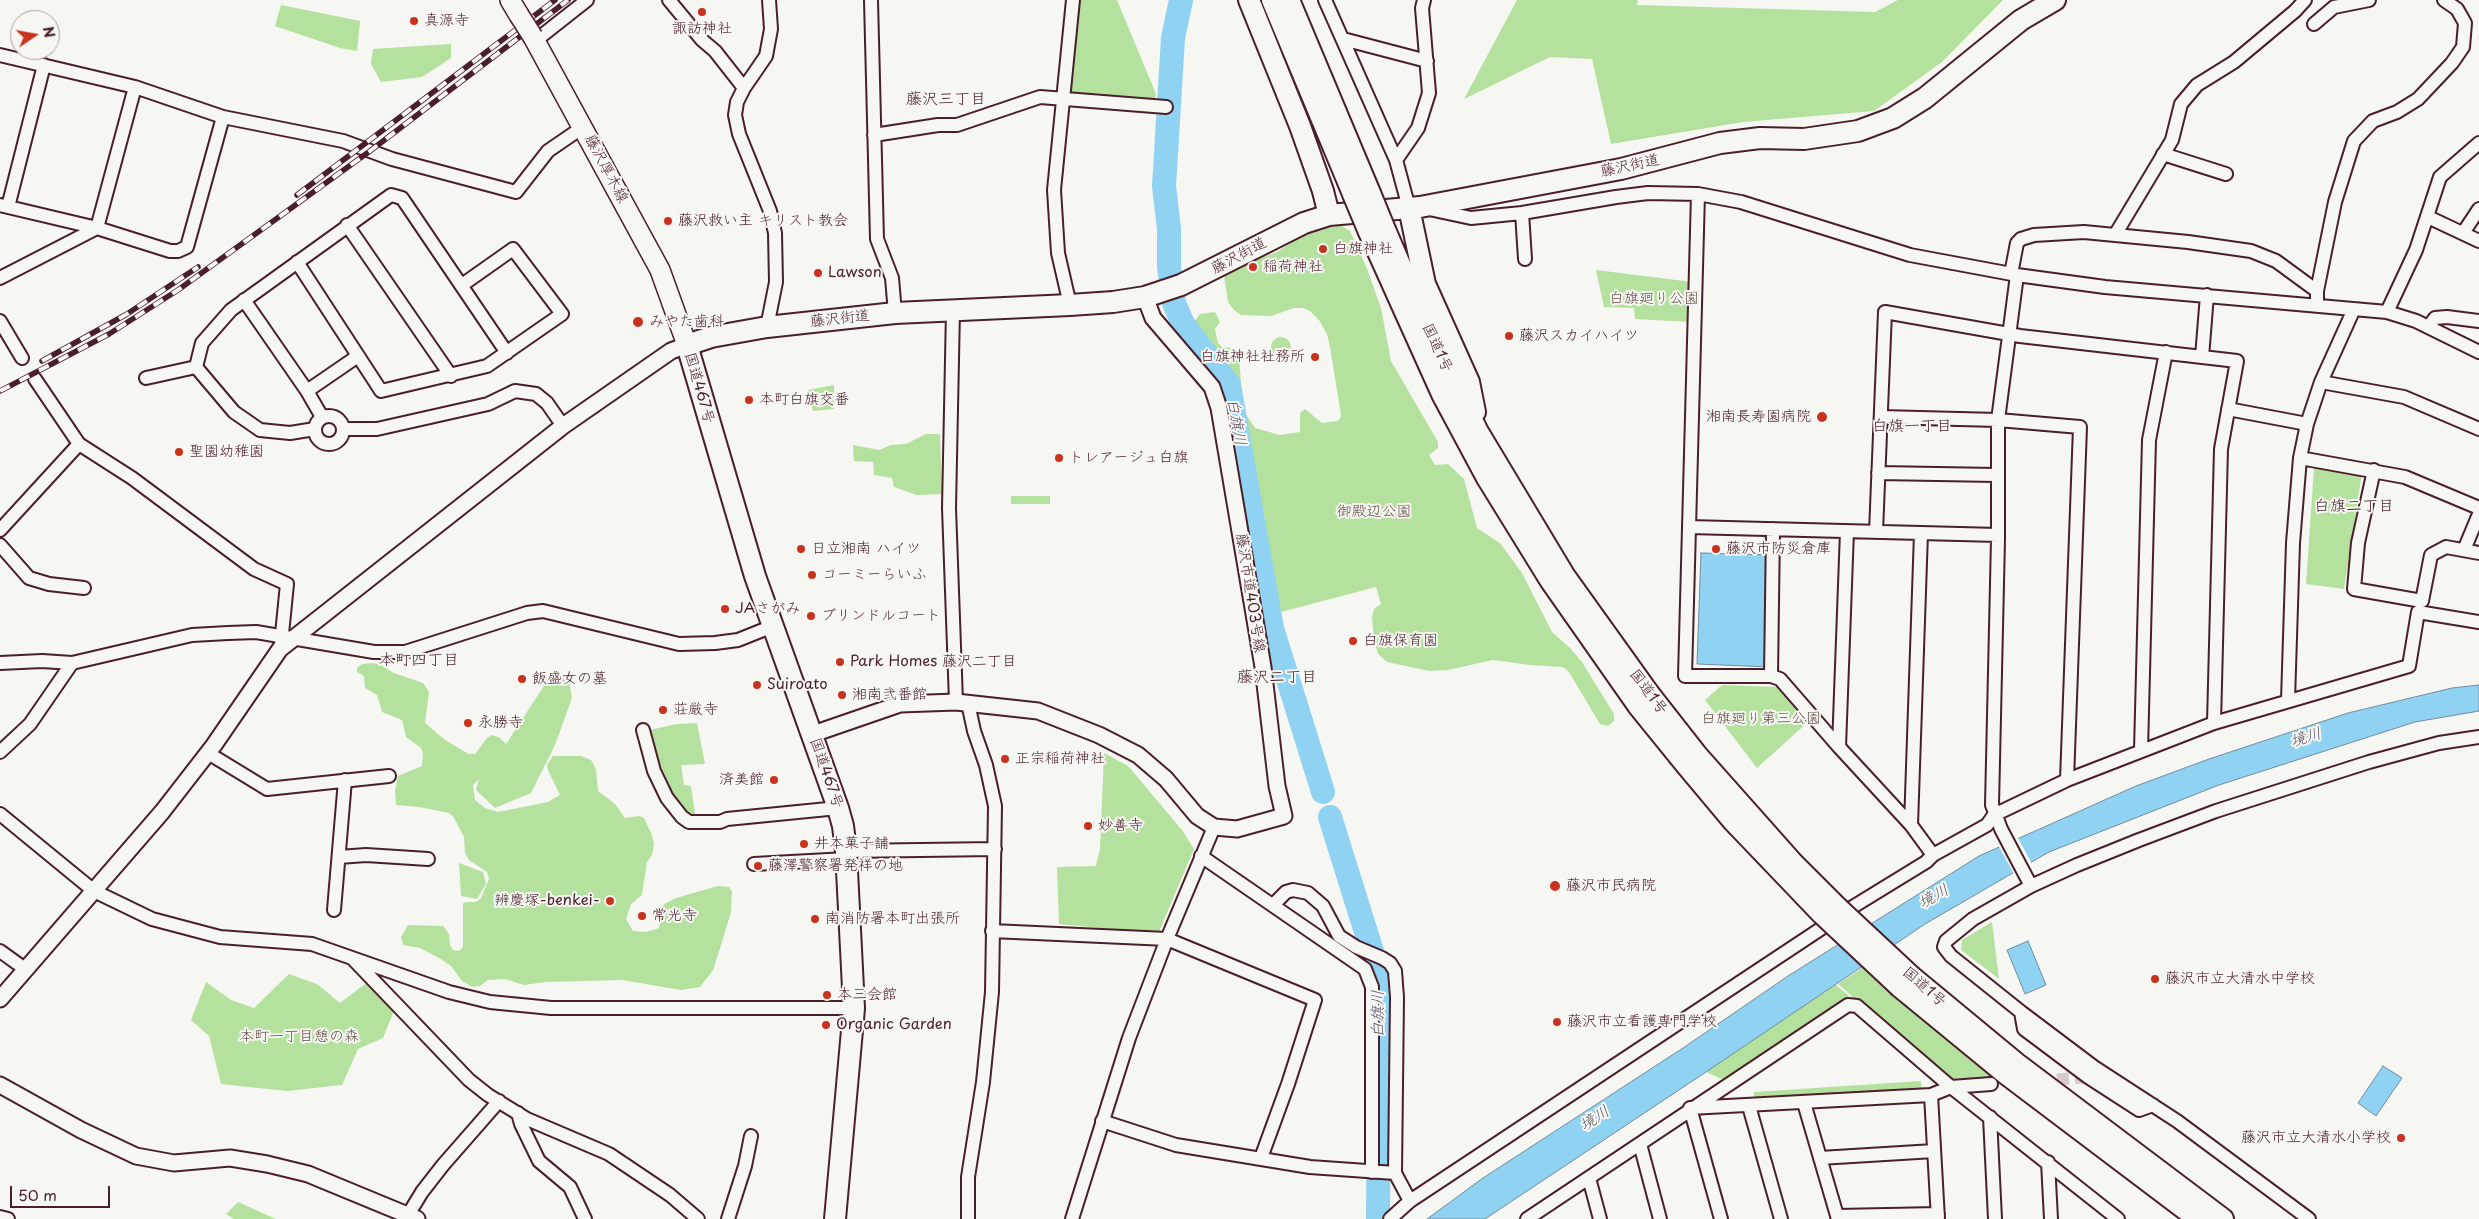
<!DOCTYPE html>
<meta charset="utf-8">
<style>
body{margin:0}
#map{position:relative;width:2479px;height:1219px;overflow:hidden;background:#f6f6f2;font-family:"Playpen Sans",sans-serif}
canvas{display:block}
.north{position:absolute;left:10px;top:10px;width:50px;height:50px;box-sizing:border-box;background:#f6f6f2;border:1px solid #b1a0a2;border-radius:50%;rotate:78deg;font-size:14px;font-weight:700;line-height:20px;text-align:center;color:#4a1f2b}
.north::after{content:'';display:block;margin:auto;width:18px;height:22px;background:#c8321e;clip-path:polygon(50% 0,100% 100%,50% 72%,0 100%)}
.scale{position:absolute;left:10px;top:1186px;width:100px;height:22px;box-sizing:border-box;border:2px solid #4a1f2b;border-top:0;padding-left:6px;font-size:15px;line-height:18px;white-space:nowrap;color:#4a1f2b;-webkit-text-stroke:4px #f6f6f2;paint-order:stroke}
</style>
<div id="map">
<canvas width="2479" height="1219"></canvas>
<div class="north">N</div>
<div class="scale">50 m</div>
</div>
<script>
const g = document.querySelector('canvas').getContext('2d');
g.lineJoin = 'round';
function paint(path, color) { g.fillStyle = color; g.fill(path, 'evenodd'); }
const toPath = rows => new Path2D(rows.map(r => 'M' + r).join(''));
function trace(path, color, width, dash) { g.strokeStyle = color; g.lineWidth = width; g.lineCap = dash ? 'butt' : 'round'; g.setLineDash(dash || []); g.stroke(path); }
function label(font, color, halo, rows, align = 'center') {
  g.font = font + ' "Playpen Sans","Klee One",sans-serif'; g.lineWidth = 4; g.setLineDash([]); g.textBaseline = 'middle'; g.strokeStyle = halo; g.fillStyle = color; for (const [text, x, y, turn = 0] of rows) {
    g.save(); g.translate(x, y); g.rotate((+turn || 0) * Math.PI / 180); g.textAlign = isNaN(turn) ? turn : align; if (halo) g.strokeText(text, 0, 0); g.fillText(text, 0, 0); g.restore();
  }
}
const green = toPath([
 [1080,0,1117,0,1156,94,1155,99,1071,92],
 [1517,0,1638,0,1637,5,1875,12,1898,0,2003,0,1942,62,1874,111,1743,122,1611,144,1592,59,1550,57,1464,99],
 [281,5,360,21,357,51,340,48,275,26],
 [451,44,451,58,422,77,381,82,371,64,373,49],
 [1340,225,1350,231,1366,266,1381,308,1391,361,1438,442,1438,448,1429,455,1435,465,1448,464,1464,479,1477,528,1500,543,1522,573,1552,632,1571,649,1582,662,1614,714,1614,721,1608,726,1600,724,1569,672,1563,667,1530,665,1493,660,1448,670,1429,671,1387,662,1378,654,1374,640,1372,617,1374,609,1381,604,1376,587,1281,612,1259,516,1253,483,1251,451,1243,416,1230,377,1218,356,1195,328,1193,323,1200,314,1215,312,1220,322,1215,329,1218,343,1222,347,1231,348,1239,356,1243,410,1255,428,1280,435,1300,432,1300,413,1305,409,1322,423,1338,421,1341,417,1340,409,1330,347,1327,334,1319,320,1310,311,1303,308,1294,308,1271,316,1241,315,1234,310,1228,302,1224,275,1228,270,1277,252,1307,232],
 [1596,270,1692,282,1691,322,1635,319,1634,308,1604,307],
 '1271 347a10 10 0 1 1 20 0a10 10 0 1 1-20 0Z',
 [834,385,834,409,813,411,808,390],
 [926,434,940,434,942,494,917,495,894,487,892,478,874,475,873,462,854,461,853,445,879,450,891,445,906,444],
 [2314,468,2362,473,2344,589,2306,584],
 [1011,496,1050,496,1050,504,1011,504],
 [371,663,379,664,394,673,423,683,429,692,425,723,445,740,469,754,475,754,487,738,492,735,500,738,506,744,551,675,569,681,572,698,555,745,531,793,495,808,476,790,479,779,473,785,475,800,485,808,498,812,548,802,560,795,548,770,547,765,553,756,581,756,591,760,596,769,598,791,615,804,625,818,639,816,644,818,652,835,654,844,652,855,647,862,642,895,631,904,626,919,633,931,646,932,659,928,664,904,676,898,718,886,729,887,732,891,731,912,721,945,713,970,700,987,681,990,622,980,546,982,524,985,505,979,488,980,480,986,472,987,462,981,451,966,439,958,420,948,403,945,401,937,408,925,443,926,449,934,450,945,453,950,459,951,463,947,463,904,465,902,476,902,481,898,489,879,487,872,469,860,465,853,464,837,453,816,449,813,419,807,396,805,395,791,398,776,422,766,423,753,421,748,406,737,402,720,382,712,377,695,365,688,364,676,357,672,357,668,362,664],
 [1722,685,1777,687,1808,722,1757,768,1705,700],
 [697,723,705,764,681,765,684,785,691,786,695,814,691,819,683,815,660,764,650,730,677,724],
 [1104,753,1128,766,1182,830,1194,849,1158,934,1059,924,1057,867,1096,866,1100,849],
 [459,863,483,872,486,884,477,899,461,896],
 [1992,922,1999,979,1961,950,1962,940],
 [1865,966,2000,1082,1954,1085,1838,984],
 [289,974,317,984,340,1003,369,981,397,1003,383,1038,358,1049,342,1085,287,1091,221,1084,209,1036,191,1020,206,982,231,1000,254,1008],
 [1835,984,1849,996,1724,1080,1706,1072],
 [1921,1081,1922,1092,1754,1102,1754,1092],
 [238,1202,276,1219,234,1219,226,1214]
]);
const water = toPath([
 [1701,553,1775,555,1770,667,1697,664,1701,553],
 [2479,685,2479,711,2415,722,2219,785,2049,852,1925,924,1706,1072,1485,1219,1427,1219,1483,1178,1683,1048,1788,976,1979,856,2136,786,2209,759,2348,713,2452,688,2479,685],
 [2028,941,2046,985,2025,994,2007,950,2028,941],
 [2383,1066,2402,1078,2376,1116,2358,1103,2383,1066]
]);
const pier = toPath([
 [2017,836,2032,864,2014,874,1998,845]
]);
const river = toPath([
 [1181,0,1173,38,1164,186,1169,229,1169,267,1174,303,1183,324,1229,385,1272,628,1323,792],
 [1330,817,1380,977,1378,1219]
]);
const minorTunnel = toPath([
 [2039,1081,2088,1077]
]);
const minor = toPath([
 [669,0,702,40,715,51,744,88],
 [871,0,877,239,892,278,895,313],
 [1325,0,1396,160,1409,208],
 [2314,24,2334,7,2369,0],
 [1343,39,1427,61],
 [535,41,587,0],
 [0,55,135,87,223,117,343,141,392,159,516,192,548,151,583,127],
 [874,135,938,125,957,125,1040,97,1166,107],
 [2163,154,2226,174],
 [1396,160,1418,128,1429,93,1422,8,1424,0],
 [1698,194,1685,676,1771,676,1780,679,1839,747,1911,825,1933,855],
 [0,205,97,228,170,251,178,251,187,247,223,117],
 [8,207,44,65],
 [1429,209,1471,218,1522,213,1616,197,1648,193,1698,194,1741,202,1910,255,2017,275,2105,287,2387,312,2416,321,2479,352],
 [1522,213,1525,259],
 [2428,217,2479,241],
 [347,225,451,376],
 [2463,233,2479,209],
 [2115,235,2172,140,2181,104,2197,85,2234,62,2295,11,2305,0],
 [297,262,381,391,487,366,562,314,513,249,462,285],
 [2011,274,2017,243,2021,239,2034,235,2084,232,2188,242,2251,251,2276,261,2317,291,2317,305],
 [2017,275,1998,420,1998,539,1992,805,2001,829,2031,886],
 [0,278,97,228,135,87],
 [2317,291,2335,202,2354,141,2373,121,2397,112,2418,99,2452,63,2463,47,2465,23,2457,9,2444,0],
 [244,300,307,391,358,356],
 [1070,305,1058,253,1054,190,1073,0],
 [953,310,949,508,956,702],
 [2387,312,2416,250,2440,177,2479,143],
 [0,321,22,358],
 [2429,326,2435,318,2447,317,2479,321],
 [767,327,776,282,775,233,770,211,739,134,735,115,737,102,744,88,766,56,771,29,769,0],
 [2202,357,2207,295],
 [196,367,202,343,231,310,391,195,402,198,507,353],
 [196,367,234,412,260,430,290,433,315,429],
 [146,378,196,367],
 [35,379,79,444,132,478,254,569,287,584,281,644],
 [2321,382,2404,397,2479,429],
 [307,391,322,417],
 [2228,409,2307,424],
 '315 430a14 14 0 1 1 28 0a14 14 0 1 1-28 0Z',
 [1881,417,1998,420,2080,427,2067,780],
 [343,429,377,429,488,404,515,391,536,394,547,403,563,426],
 [2300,458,2405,477,2479,508],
 [2374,470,2358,543,2354,589,2422,601,2431,555,2446,547,2479,553],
 [1878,473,1997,475],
 [1689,527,1998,535],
 [0,530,79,444],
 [1876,532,1885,312,2020,336,2237,361,2221,449,2214,723],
 [0,545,29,578,49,584,84,588],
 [2464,550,2479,514],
 [0,663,42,661,72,663,192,635,228,633,256,632,374,652,405,652,527,613,543,611,679,644,715,643,738,640,773,626],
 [1771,676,1773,529],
 [2288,700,2293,543,2300,458,2307,424,2321,382,2354,309],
 [643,730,654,771,667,798,682,817,689,822,720,822,727,819,838,808],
 [1839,747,1847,531],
 [2141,750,2149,440,2166,352],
 [0,752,30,724,72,663],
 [208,753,267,789,389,776],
 [0,814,94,891,152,919,220,937,312,944,449,992,490,1002,551,1008,854,1008],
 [1911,825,1921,533],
 [846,851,995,849],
 [1201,856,1365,969,1372,987,1372,1172],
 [339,857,366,855,428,859],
 [754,864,847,859],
 [1274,904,1286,892,1293,890,1308,893,1323,906,1339,936,1356,947,1382,958,1390,963,1395,971,1397,997,1395,1173,1410,1201],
 [1851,908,1926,862,1933,855,1987,825,1994,815,2067,780,2214,723,2409,666,2418,612,2479,622],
 [334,910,345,780],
 [992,931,1167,939,1315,1000,1288,1084,1261,1158],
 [0,951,25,969],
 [353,959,469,1080,488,1095,527,1119,609,1154,670,1195,698,1219],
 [2021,1012,2024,1029,2088,1077,2139,1110,2153,1105],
 [1931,1095,1938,1219],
 [1804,1103,1838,1219],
 [1749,1106,1781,1219],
 [518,1113,521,1124,539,1161,570,1187,585,1219],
 [1990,1117,1995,1219],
 [1102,1121,1176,1145,1310,1167,1395,1173],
 [1640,1144,1660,1219],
 [1820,1158,1934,1151],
 [2048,1162,2051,1219],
 [1589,1178,1600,1219],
 [408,1215,422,1192,443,1165,499,1101],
 [1837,1216,1938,1214],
 [0,1217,8,1219],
 [728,1219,745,1166,751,1136],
 [968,1219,968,1177,983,1082,992,992,995,806,986,765,974,731,968,703],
 [1072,1219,1129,1038,1167,939,1214,827],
 [1390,1219,1410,1201,1822,928],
 [1527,1219,1848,1005,1857,1006,1951,1087,2118,1219],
 [1721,1219,1690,1108,1931,1095,1951,1087,1991,1084],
 [2309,1219,2177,1121,2094,1067,2021,1012,1951,956,1944,947,1946,941,1973,919,2031,886,2077,865,2139,840,2216,811,2369,762,2439,743,2479,737]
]);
const tertiary = toPath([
 [813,734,900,704,956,702,1038,711,1099,735,1138,755,1166,779,1197,816,1214,827,1237,829,1284,816,1277,786,1263,667,1219,408,1212,387,1153,318,1145,297],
 [0,999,162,812,214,745,280,649,563,426,671,351,687,345],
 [0,1085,81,1130,136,1156,174,1163,230,1158,267,1164,308,1174,417,1219]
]);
const primary = toPath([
 [510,0,519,15],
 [533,37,660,270,687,345]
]);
const trunk = toPath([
 [1249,0,1300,126,1323,191,1329,215],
 [1272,0,1353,194],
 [1289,0,1370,193],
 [1409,208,1425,284,1469,382,1475,412],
 [1369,232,1442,394,1487,478,1550,580,1639,707,1686,765,1733,821,1822,914],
 [1386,232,1435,345,1478,432,1564,575,1650,695,1697,755,1792,862,1838,908],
 [1912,977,2016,1063,2223,1219],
 [1900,987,2006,1074,2198,1219],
 [835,1219,854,1008,846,851,843,826,838,808,755,576,687,345,711,337,767,327,895,313,1070,305,1113,302,1145,297,1181,285,1304,223,1329,215,1420,207,1621,169,1720,143,1760,138,1804,139,1858,131,1893,118,1925,98,2021,20,2055,0]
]);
const rail = toPath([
 [297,195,555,0],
 [42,361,127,314,198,267],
 [0,391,109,334,178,290,370,151,568,0]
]);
const primaryBridge = toPath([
 [519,15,533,37]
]);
const trunkBridge = toPath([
 [1370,193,1386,232],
 [1353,194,1369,232],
 [1838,908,1912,977],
 [1822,914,1900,987]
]);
const markers = [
 [702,12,5,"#c8321e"],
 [414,21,5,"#c8321e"],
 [668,221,5,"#c8321e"],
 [1323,249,5,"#c8321e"],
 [1253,267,5,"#c8321e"],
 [818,273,5,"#c8321e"],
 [638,322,6,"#c8321e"],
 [1509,336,5,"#c8321e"],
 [1315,357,5,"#c8321e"],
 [749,400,5,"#c8321e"],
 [1822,417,6,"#c8321e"],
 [179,452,5,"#c8321e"],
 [1059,458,5,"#c8321e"],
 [801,549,5,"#c8321e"],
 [1716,549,5,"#c8321e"],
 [812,575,5,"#c8321e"],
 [725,609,5,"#c8321e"],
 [811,616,5,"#c8321e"],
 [1353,641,5,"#c8321e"],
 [840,662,5,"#c8321e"],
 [522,679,5,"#c8321e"],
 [757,685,5,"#c8321e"],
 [842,695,5,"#c8321e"],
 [663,710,5,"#c8321e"],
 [468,723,5,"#c8321e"],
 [1005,759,5,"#c8321e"],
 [774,780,5,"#c8321e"],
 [1088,826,5,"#c8321e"],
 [804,844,5,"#c8321e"],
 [758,866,5,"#c8321e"],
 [1555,886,6,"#c8321e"],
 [610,901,5,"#c8321e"],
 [642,916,5,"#c8321e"],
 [815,919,5,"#c8321e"],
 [2155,979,5,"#c8321e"],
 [827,995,5,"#c8321e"],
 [1557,1022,5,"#c8321e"],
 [826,1025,5,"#c8321e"],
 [2401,1138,5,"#c8321e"]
];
const poiNames = [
 ["真源寺",424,21],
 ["諏訪神社",702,29,"center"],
 ["藤沢救い主 キリスト教会",678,221],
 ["白旗神社",1333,249],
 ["稲荷神社",1263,267],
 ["Lawson",828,273],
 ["みやた歯科",649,322],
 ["藤沢スカイハイツ",1519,336],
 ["白旗神社社務所",1305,357,"right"],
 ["本町白旗交番",759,400],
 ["湘南長寿園病院",1811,417,"right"],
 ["聖園幼稚園",189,452],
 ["トレアージュ白旗",1069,458],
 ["日立湘南 ハイツ",811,549],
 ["藤沢市防災倉庫",1726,549],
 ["コーミーらいふ",822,575],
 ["JAさがみ",735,609],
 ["ブリンドルコート",821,616],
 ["白旗保育園",1363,641],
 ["Park Homes 藤沢二丁目",850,662],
 ["飯盛女の墓",532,679],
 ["Suiroato",767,685],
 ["湘南弐番館",852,695],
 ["荘厳寺",673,710],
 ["永勝寺",478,723],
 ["正宗稲荷神社",1015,759],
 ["済美館",764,780,"right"],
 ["妙善寺",1098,826],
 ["井本菓子舗",814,844],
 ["藤澤警察署発祥の地",768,866],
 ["藤沢市民病院",1566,886],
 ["辨慶塚-benkei-",600,901,"right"],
 ["常光寺",652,916],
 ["南消防署本町出張所",825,919],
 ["藤沢市立大清水中学校",2165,979],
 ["本三会館",837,995],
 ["藤沢市立看護専門学校",1567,1022],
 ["Organic Garden",836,1025],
 ["藤沢市立大清水小学校",2391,1138,"right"]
];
const streetNames = [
 ["藤沢街道",1630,166,-12],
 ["藤沢厚木線",606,169,62],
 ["藤沢街道",1239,256,-28],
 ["藤沢街道",840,319,-6],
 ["国道1号",1437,348,65],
 ["国道467号",699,388,74],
 ["藤沢市道403号線",1250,593,81],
 ["国道1号",1648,692,53],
 ["国道467号",826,773,71],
 ["国道1号",1924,987,41]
];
const parkNames = [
 ["白旗廻り公園",1654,299],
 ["御殿辺公園",1374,512],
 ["白旗廻り第三公園",1761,719],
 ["本町一丁目憩の森",299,1037]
];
const neighbourhoodNames = [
 ["藤沢三丁目",946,100],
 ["白旗一丁目",1912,427],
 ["白旗二丁目",2354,507],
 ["本町四丁目",419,661],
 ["藤沢二丁目",1277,678]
];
const waterNames = [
 ["白旗川",1236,422,80],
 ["境川",2306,738,-18],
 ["境川",1934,897,-30],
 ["白旗川",1379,1014,-90],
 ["境川",1595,1119,-34]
];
paint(green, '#b5e19e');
paint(water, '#8fd2f1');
trace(water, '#738aa2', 1);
paint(pier, '#f6f6f2');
trace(river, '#8fd2f1', 24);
trace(minorTunnel, '#d4cbca', 12, [12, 6]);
trace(minor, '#4a1f2b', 16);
trace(tertiary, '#4a1f2b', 19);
trace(primary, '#4a1f2b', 22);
trace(trunk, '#4a1f2b', 24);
trace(minor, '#f6f6f2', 12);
trace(tertiary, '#f6f6f2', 15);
trace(primary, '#f6f6f2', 19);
trace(trunk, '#f6f6f2', 20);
trace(rail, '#4a1f2b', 5.5);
trace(rail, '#f6f6f2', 4, [11]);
trace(primaryBridge, '#4a1f2b', 22, []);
trace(trunkBridge, '#4a1f2b', 24, []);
trace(primaryBridge, '#f6f6f2', 19);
trace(trunkBridge, '#f6f6f2', 20);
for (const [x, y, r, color] of markers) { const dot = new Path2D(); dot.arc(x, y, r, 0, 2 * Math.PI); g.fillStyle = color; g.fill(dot); trace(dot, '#f6f6f2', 2); }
label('15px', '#4a1f2b', '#f6f6f2', poiNames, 'left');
label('15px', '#4a1f2b', '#f6f6f2', streetNames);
label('15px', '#655048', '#f6f6f2', parkNames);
label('16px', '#4a1f2b', '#f6f6f2', neighbourhoodNames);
label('italic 16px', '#5f5566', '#f6f6f2', waterNames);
</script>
